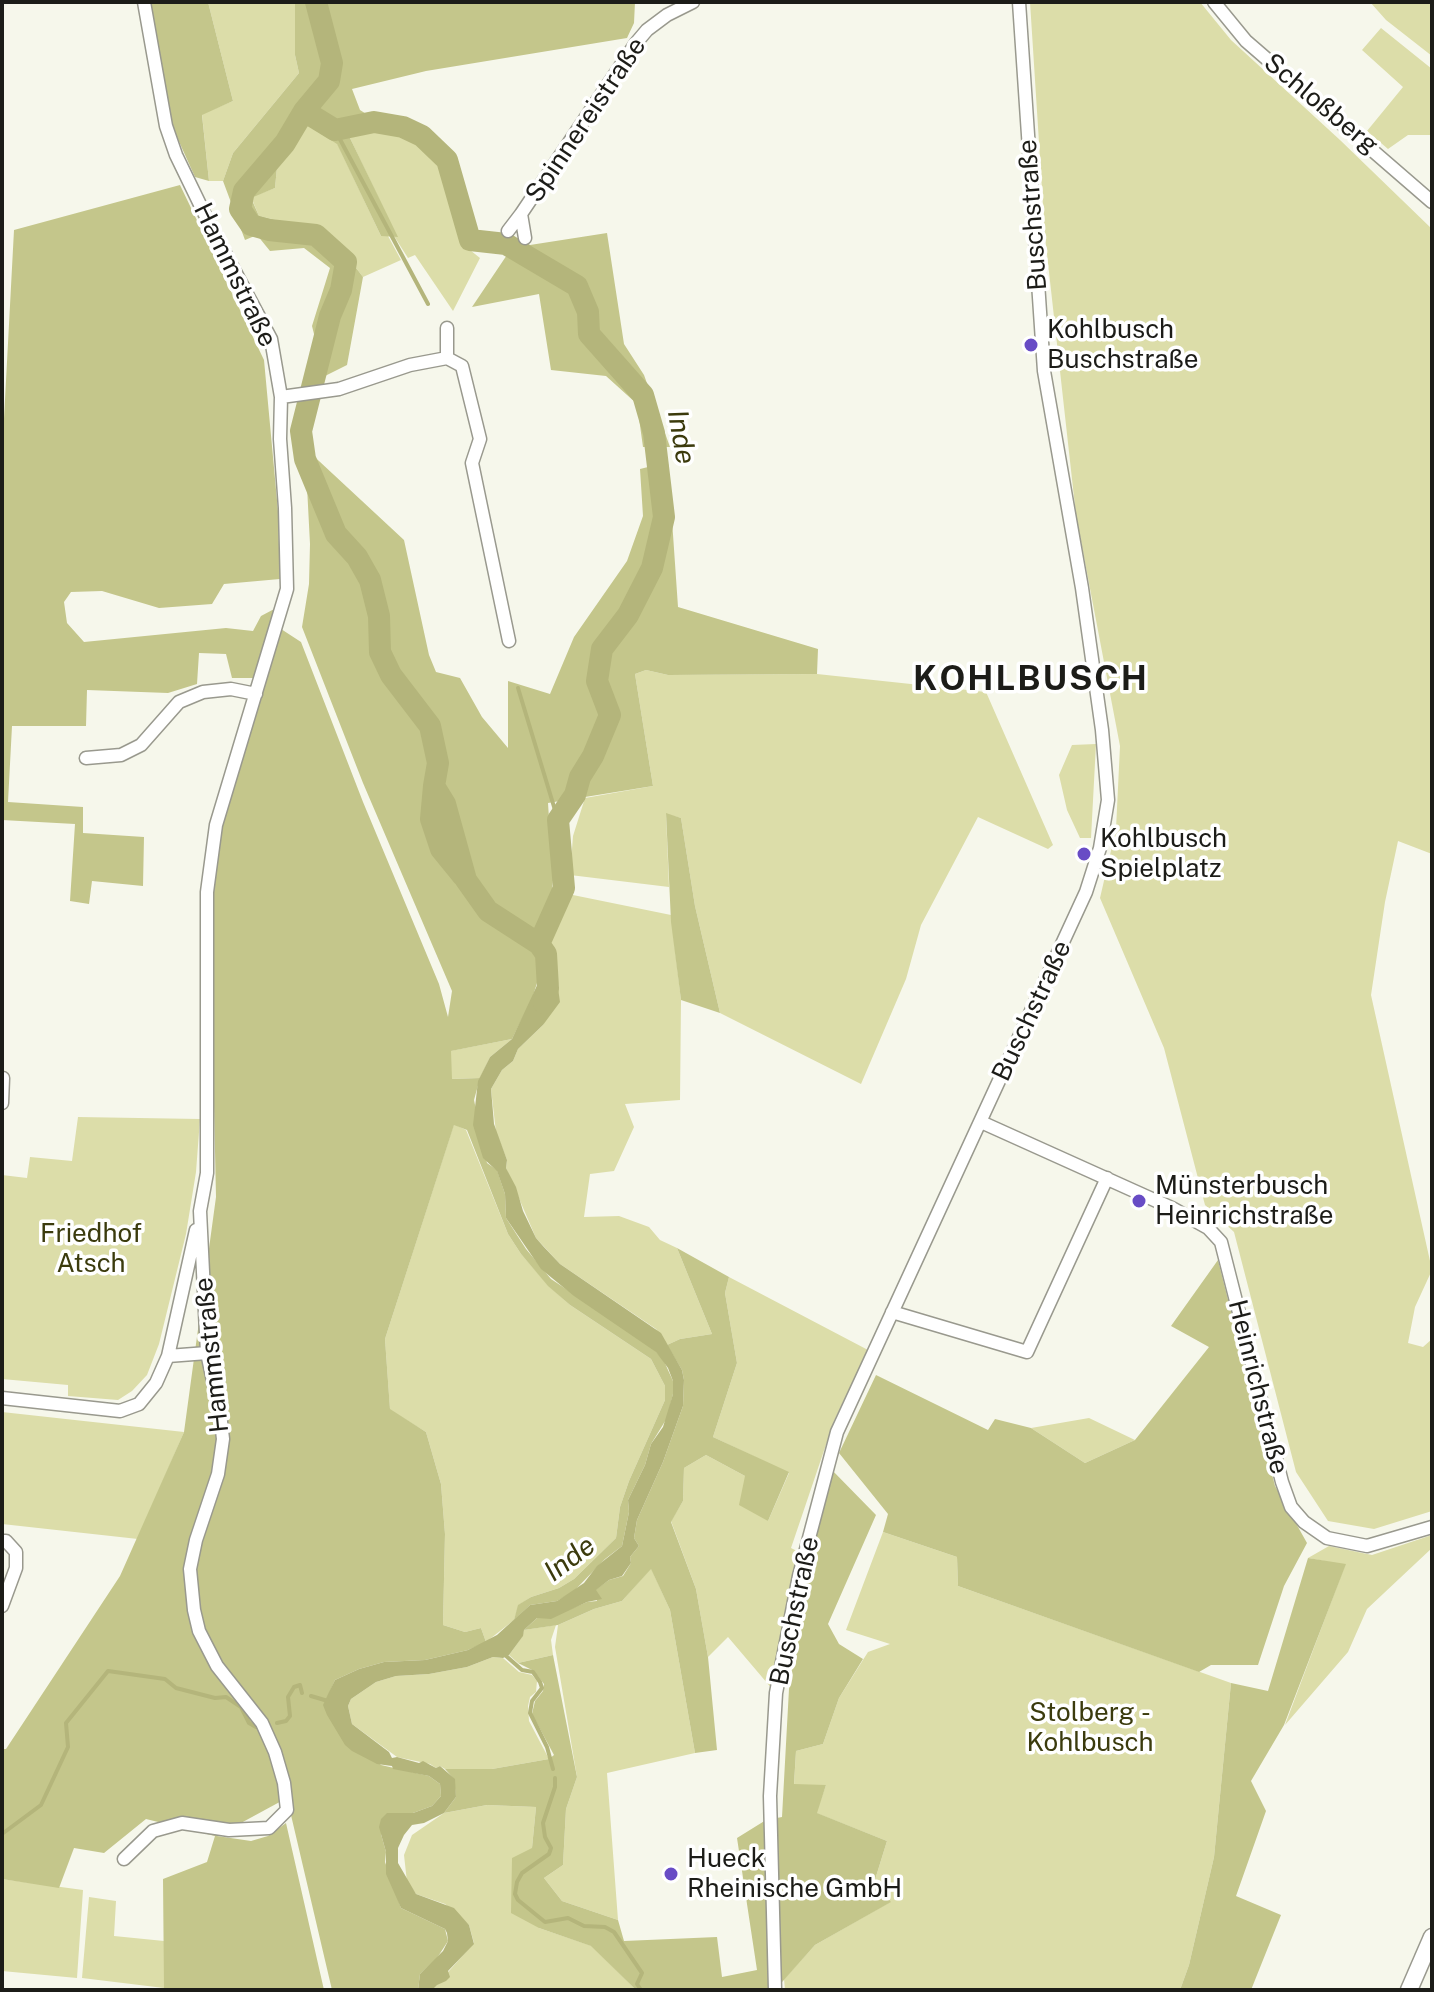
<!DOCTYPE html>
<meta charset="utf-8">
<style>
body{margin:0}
#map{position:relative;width:1434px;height:1992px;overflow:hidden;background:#f6f7eb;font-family:"Public Sans",sans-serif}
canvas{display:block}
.frame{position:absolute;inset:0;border:4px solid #1c1c18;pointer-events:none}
</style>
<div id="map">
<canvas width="1434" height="1992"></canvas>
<div class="frame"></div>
</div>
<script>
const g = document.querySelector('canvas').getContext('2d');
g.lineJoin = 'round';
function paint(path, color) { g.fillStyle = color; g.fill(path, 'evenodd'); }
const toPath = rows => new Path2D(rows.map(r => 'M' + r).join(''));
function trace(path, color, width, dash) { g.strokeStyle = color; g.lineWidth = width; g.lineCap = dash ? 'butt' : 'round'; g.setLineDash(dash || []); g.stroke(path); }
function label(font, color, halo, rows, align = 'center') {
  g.font = font + ' "Public Sans",sans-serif'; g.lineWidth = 7; g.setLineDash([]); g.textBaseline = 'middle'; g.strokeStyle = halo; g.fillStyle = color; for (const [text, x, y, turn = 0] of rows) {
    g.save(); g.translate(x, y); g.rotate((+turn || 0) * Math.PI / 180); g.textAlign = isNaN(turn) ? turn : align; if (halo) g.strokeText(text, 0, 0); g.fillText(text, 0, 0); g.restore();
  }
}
const green = toPath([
 [208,2,295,2,295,55,299,73,233,153,223,181,209,181,202,114,233,101],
 [1030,2,1200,2,1231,40,1340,140,1432,229,1432,854,1398,841,1385,902,1371,995,1432,1270,1415,1307,1408,1343,1423,1347,1432,1339,1432,1511,1374,1529,1328,1521,1296,1472,1234,1232,1205,1205,1164,1048,1100,898,1116,829,1120,746,1076,515,1045,236],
 [1370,2,1432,2,1432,56,1386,20],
 [1381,28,1432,69,1432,135,1408,135,1388,149,1367,131,1403,87,1362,50],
 [304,123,337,143,381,236,388,236,401,260,363,277,337,243,302,226,259,216,251,197,275,188,277,167],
 [370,125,391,128,419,140,444,161,465,246,480,258,453,311,415,255,408,258,394,236,397,237,349,136,368,131],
 [646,670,668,675,817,674,986,692,1053,845,1048,849,978,817,921,925,906,979,861,1084,720,1013,695,906,681,818,666,814,669,887,570,875,573,836,585,798,653,786,635,674],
 [1096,744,1091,838,1080,838,1067,810,1059,775,1072,745],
 [568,894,671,915,681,1000,680,1100,625,1104,634,1127,614,1171,590,1174,584,1217,619,1216,649,1227,660,1240,677,1248,712,1334,680,1339,667,1345,656,1329,560,1264,536,1238,506,1168,507,1160,496,1132,491,1089,502,1070,513,1061,518,1049,543,1025,559,987,549,950,550,936,564,914],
 [512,1039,490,1057,480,1078,451,1079,450,1051],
 [78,1117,200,1119,196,1172,186,1234,159,1344,147,1375,132,1391,118,1400,68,1396,68,1385,2,1379,2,1175,27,1178,30,1157,72,1161],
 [454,1124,466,1130,508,1234,521,1254,549,1286,570,1305,651,1359,665,1386,665,1400,629,1481,620,1507,616,1538,574,1579,559,1588,531,1597,519,1605,514,1620,486,1642,481,1628,465,1632,443,1625,445,1534,441,1484,426,1432,390,1410,385,1339],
 [729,1277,868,1350,834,1421,791,1548,801,1553,773,1690,728,1637,708,1657,696,1589,671,1521,683,1501,684,1468,706,1455,745,1476,768,1521,789,1473,713,1437,737,1363,725,1293],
 [2,1412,184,1432,138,1539,2,1524],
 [1089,1418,1135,1440,1085,1463,1031,1428],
 [883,1532,957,1557,958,1586,1231,1683,1214,1857,1189,1965,1180,1990,785,1990,784,1979,815,1945,890,1902,874,1883,887,1841,816,1813,826,1785,794,1785,796,1751,823,1744,839,1698,868,1652,890,1644,846,1630],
 [1432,1535,1432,1548,1367,1609,1348,1652,1285,1725,1345,1565,1308,1558,1329,1546,1372,1555],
 [651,1568,670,1610,695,1753,607,1773,618,1920,562,1901,544,1878,563,1865,566,1809,577,1777,555,1647,558,1625,594,1609,622,1601],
 [556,1625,551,1640,553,1655,518,1663,509,1655,522,1637,524,1630],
 [493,1657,503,1658,519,1672,532,1675,537,1681,536,1692,530,1697,528,1706,529,1721,549,1759,492,1769,445,1769,440,1766,436,1768,430,1764,397,1757,352,1724,348,1706,351,1699,376,1682,396,1676,429,1674,467,1667],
 [487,1805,536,1807,532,1848,539,1928,592,1946,636,1990,432,1990,474,1943,469,1925,445,1904,416,1894,407,1882,404,1855,412,1835,444,1813],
 [2,1879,83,1890,77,1978,2,1971],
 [89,1897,116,1901,114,1936,164,1941,164,1988,82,1978]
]);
const forest = toPath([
 [149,2,208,2,233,101,202,115,209,181,195,177,172,126],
 [295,2,635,2,634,23,627,38,426,71,352,89,360,110,371,117,368,131,349,136,398,237,381,236,337,144,304,123,277,167,275,188,251,198,259,216,302,226,337,243,363,277,347,365,307,385,315,338,312,326,330,268,304,248,270,251,257,235,245,240,223,181,233,153,299,73,295,55],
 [180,185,264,360,278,511,280,579,224,584,212,604,159,608,102,591,71,592,64,602,67,623,84,642,226,628,253,631,261,616,278,607,255,678,232,678,226,654,199,653,197,684,168,693,87,690,86,726,12,726,8,802,83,807,83,833,144,837,143,886,92,881,89,904,70,901,75,824,2,820,2,456,14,230],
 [607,233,624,344,644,375,670,447,643,447,637,404,606,376,551,370,539,294,472,307,519,237,530,245],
 [305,448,404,540,429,655,436,672,460,678,482,717,508,748,508,681,550,694,574,637,627,561,643,516,640,469,668,462,678,607,818,649,817,674,668,675,646,670,635,674,653,786,548,803,553,880,546,954,532,999,512,1039,451,1051,452,1079,480,1078,474,1100,487,1163,497,1170,505,1194,506,1218,526,1249,551,1279,650,1345,663,1359,673,1381,673,1394,667,1418,651,1444,645,1465,628,1500,629,1512,622,1546,605,1559,573,1592,557,1601,530,1605,514,1620,518,1605,531,1597,559,1588,574,1579,616,1538,620,1507,629,1481,665,1400,665,1386,651,1359,570,1305,548,1286,521,1254,508,1234,467,1130,454,1125,385,1339,390,1409,426,1432,441,1484,445,1534,443,1625,465,1632,481,1628,486,1642,468,1650,425,1660,384,1662,359,1669,335,1680,324,1705,381,1765,429,1776,440,1784,441,1796,432,1806,413,1813,394,1813,381,1834,386,1852,385,1862,401,1908,445,1929,448,1941,437,1958,420,1974,418,1990,332,1990,287,1798,217,1836,251,1841,268,1836,286,1823,324,1990,174,1990,164,1988,163,1879,207,1862,215,1836,146,1819,104,1853,74,1848,59,1888,2,1879,2,1749,6,1749,120,1576,184,1432,216,1197,211,967,213,889,222,828,247,735,281,629,301,642,363,802,439,984,448,1017,452,991,363,783,302,627,309,584,310,544],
 [666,813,681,818,695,906,720,1013,681,1000,671,922],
 [677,1248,729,1277,725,1293,737,1363,713,1437,789,1472,768,1521,739,1505,745,1476,706,1455,684,1468,683,1501,671,1522,696,1589,708,1657,717,1750,695,1753,670,1610,651,1569,622,1601,594,1609,558,1625,524,1630,537,1618,552,1617,587,1602,597,1601,595,1590,609,1580,623,1576,631,1563,630,1557,639,1546,634,1538,637,1520,663,1462,683,1406,684,1380,682,1370,667,1345,680,1339,712,1334],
 [1218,1260,1275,1486,1307,1543,1284,1586,1258,1665,1211,1665,1199,1672,958,1586,957,1557,883,1532,888,1514,839,1453,876,1375,988,1430,995,1419,1031,1428,1085,1463,1135,1440,1209,1347,1171,1326],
 [830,1468,876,1515,828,1624,839,1644,863,1659,839,1698,823,1744,796,1751,794,1784,826,1785,817,1813,887,1841,874,1883,891,1902,815,1945,775,1990,636,1990,591,1946,539,1928,511,1913,512,1858,532,1848,536,1807,487,1805,444,1813,456,1797,454,1779,445,1769,492,1769,549,1759,554,1755,532,1714,535,1701,543,1691,544,1684,534,1671,518,1663,553,1655,577,1777,566,1809,563,1865,544,1878,562,1901,618,1920,624,1941,717,1937,722,1977,757,1970,737,1838,766,1820,782,1817,789,1689,806,1571],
 [1308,1558,1346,1564,1284,1725,1251,1781,1266,1811,1236,1896,1281,1915,1251,1990,1180,1990,1189,1965,1214,1857,1231,1683,1268,1691]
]);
const water = toPath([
 [556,974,560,1002,543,1025,518,1049,513,1061,502,1070,491,1089,494,1124,507,1160,506,1168,516,1187,523,1211,536,1238,543,1246,560,1264,661,1333,682,1370,684,1380,683,1406,663,1462,637,1520,634,1538,639,1546,630,1557,631,1563,622,1576,609,1580,596,1590,602,1599,587,1602,551,1619,537,1618,524,1630,523,1636,509,1655,503,1658,493,1657,467,1667,429,1674,396,1676,376,1682,351,1699,348,1706,352,1724,389,1752,392,1758,397,1757,419,1763,423,1761,436,1768,440,1766,455,1779,456,1797,444,1813,424,1823,412,1825,404,1835,398,1848,398,1863,416,1894,454,1908,469,1925,474,1944,448,1971,450,1977,446,1981,437,1985,432,1990,418,1990,420,1974,443,1951,448,1941,447,1933,445,1929,401,1908,386,1874,386,1852,379,1827,381,1819,387,1813,413,1813,432,1806,441,1796,440,1784,429,1776,393,1769,392,1766,377,1764,352,1751,345,1745,327,1715,323,1705,329,1692,335,1680,359,1669,384,1662,425,1660,468,1650,497,1635,530,1605,557,1601,584,1583,597,1566,622,1546,629,1512,628,1500,645,1465,651,1444,663,1427,673,1394,673,1381,668,1368,656,1352,574,1296,541,1269,506,1218,505,1194,497,1171,483,1158,473,1125,478,1081,490,1057,512,1039,540,979]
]);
const stream = toPath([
 [335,130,428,304],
 [518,688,558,820],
 [505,1655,522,1670,533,1672,540,1682,542,1688,532,1701,530,1713,547,1747,553,1769],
 [311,1696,328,1701],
 [277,1723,286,1721,290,1716,288,1697,294,1687,300,1685,302,1693],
 [555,1778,555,1787,543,1823,545,1837,551,1848,549,1854,522,1873,517,1882,515,1894,518,1900,545,1922,568,1918,584,1926,605,1927,614,1932,642,1973,637,1984,641,1990],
 [2,1834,41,1805,68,1747,66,1723,108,1671,165,1679,176,1688,215,1698,226,1697,241,1707,249,1723,256,1727]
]);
const river = toPath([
 [316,2,332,63,329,81,304,111,285,143,244,191,240,209,251,225,269,230,316,235,346,262,341,290,330,316,301,431,305,459,336,534,357,557,370,580,379,616,380,652,391,675,430,726,438,763,434,786,445,804,466,880,488,911,539,944,546,954,548,988,544,1003],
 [304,111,335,130,374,122,403,127,422,136,447,160,470,240,506,244,577,286,588,312,589,334,643,395,654,433,664,517,652,568,628,615,602,649,597,681,610,715,593,756,580,777,575,795,558,820,564,888,539,944],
 [434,786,431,819,441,849,463,876]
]);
const minor = toPath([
 [1214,2,1246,41,1432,202],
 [508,231,521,214],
 [525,238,521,214,636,43,647,30,667,15,693,2],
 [447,358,447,328],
 [281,397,339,389,410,365,447,358,462,366,480,439,472,463,509,641],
 [86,758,121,755,141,745,179,702,203,692,231,689,256,694],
 [2,1103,3,1078],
 [981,1122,1172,1208,1208,1228,1221,1242,1282,1482,1291,1507,1304,1522,1327,1538,1367,1546,1432,1527],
 [892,1312,1027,1352,1107,1178],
 [168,1356,207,1353],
 [2,1398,120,1411,139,1404,156,1383,168,1356,196,1230],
 [2,1541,6,1541,16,1552,16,1568,2,1606],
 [124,1859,153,1831,182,1823,229,1830,269,1828,287,1810,284,1783,275,1752,262,1723,217,1666,199,1631,194,1610,190,1569,196,1540,218,1474,223,1439,220,1413,207,1353,200,1211,207,1173,207,892,216,825,287,589,285,508,280,439,281,397,271,339,208,221,176,155,166,126,144,2],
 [775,1990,770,1796,776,1693,799,1576,837,1432,1086,892,1100,848,1108,800,1102,730,1082,588,1044,371,1019,2]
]);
const secondary = toPath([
 [1409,1990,1432,1937]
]);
const markers = [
 [1031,345,8,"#684cc5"],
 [1084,854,8,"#684cc5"],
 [1139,1201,8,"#684cc5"],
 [671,1874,8,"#684cc5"]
];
const streetNames = [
 ["Schloßberg",1321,104,40],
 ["Spinnereistraße",586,120,-56],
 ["Buschstraße",1033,215,-94],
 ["Hammstraße",235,275,64],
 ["Buschstraße",1032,1011,-65],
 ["Hammstraße",212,1355,-96],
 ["Heinrichstraße",1258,1387,76],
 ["Buschstraße",795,1611,-78]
];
const poiNames = [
 ["Kohlbusch",1047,330],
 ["Buschstraße",1047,360],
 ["Kohlbusch",1100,839],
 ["Spielplatz",1100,869],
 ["Münsterbusch",1155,1186],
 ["Heinrichstraße",1155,1216],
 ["Hueck",687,1859],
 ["Rheinische GmbH",687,1889]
];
const parkNames = [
 ["Friedhof",91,1234],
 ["Atsch",91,1264],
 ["Stolberg -",1090,1713],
 ["Kohlbusch",1090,1743]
];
const waterNames = [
 ["Inde",681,437,80],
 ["Inde",570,1559,-37]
];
const districtNames = [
 ["KOHLBUSCH",1031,680]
];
paint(green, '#dcdda9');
paint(forest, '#c4c68b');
paint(water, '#b4b57b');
trace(stream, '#b4b57b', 4);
trace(river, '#b4b57b', 22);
trace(minor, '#99998e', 15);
trace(secondary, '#99998e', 19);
trace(minor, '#fff', 12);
trace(secondary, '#fff', 16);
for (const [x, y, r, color] of markers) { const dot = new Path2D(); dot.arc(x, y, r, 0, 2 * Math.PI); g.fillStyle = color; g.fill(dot); trace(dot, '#fff', 3); }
label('26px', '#1c1c18', '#fff', streetNames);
label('26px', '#1c1c18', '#fff', poiNames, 'left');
label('26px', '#3b3b0d', '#fff', parkNames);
label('italic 28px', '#3b3a0c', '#fff', waterNames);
g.letterSpacing = '2px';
label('bold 34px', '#1c1c18', '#fff', districtNames);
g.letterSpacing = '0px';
</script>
